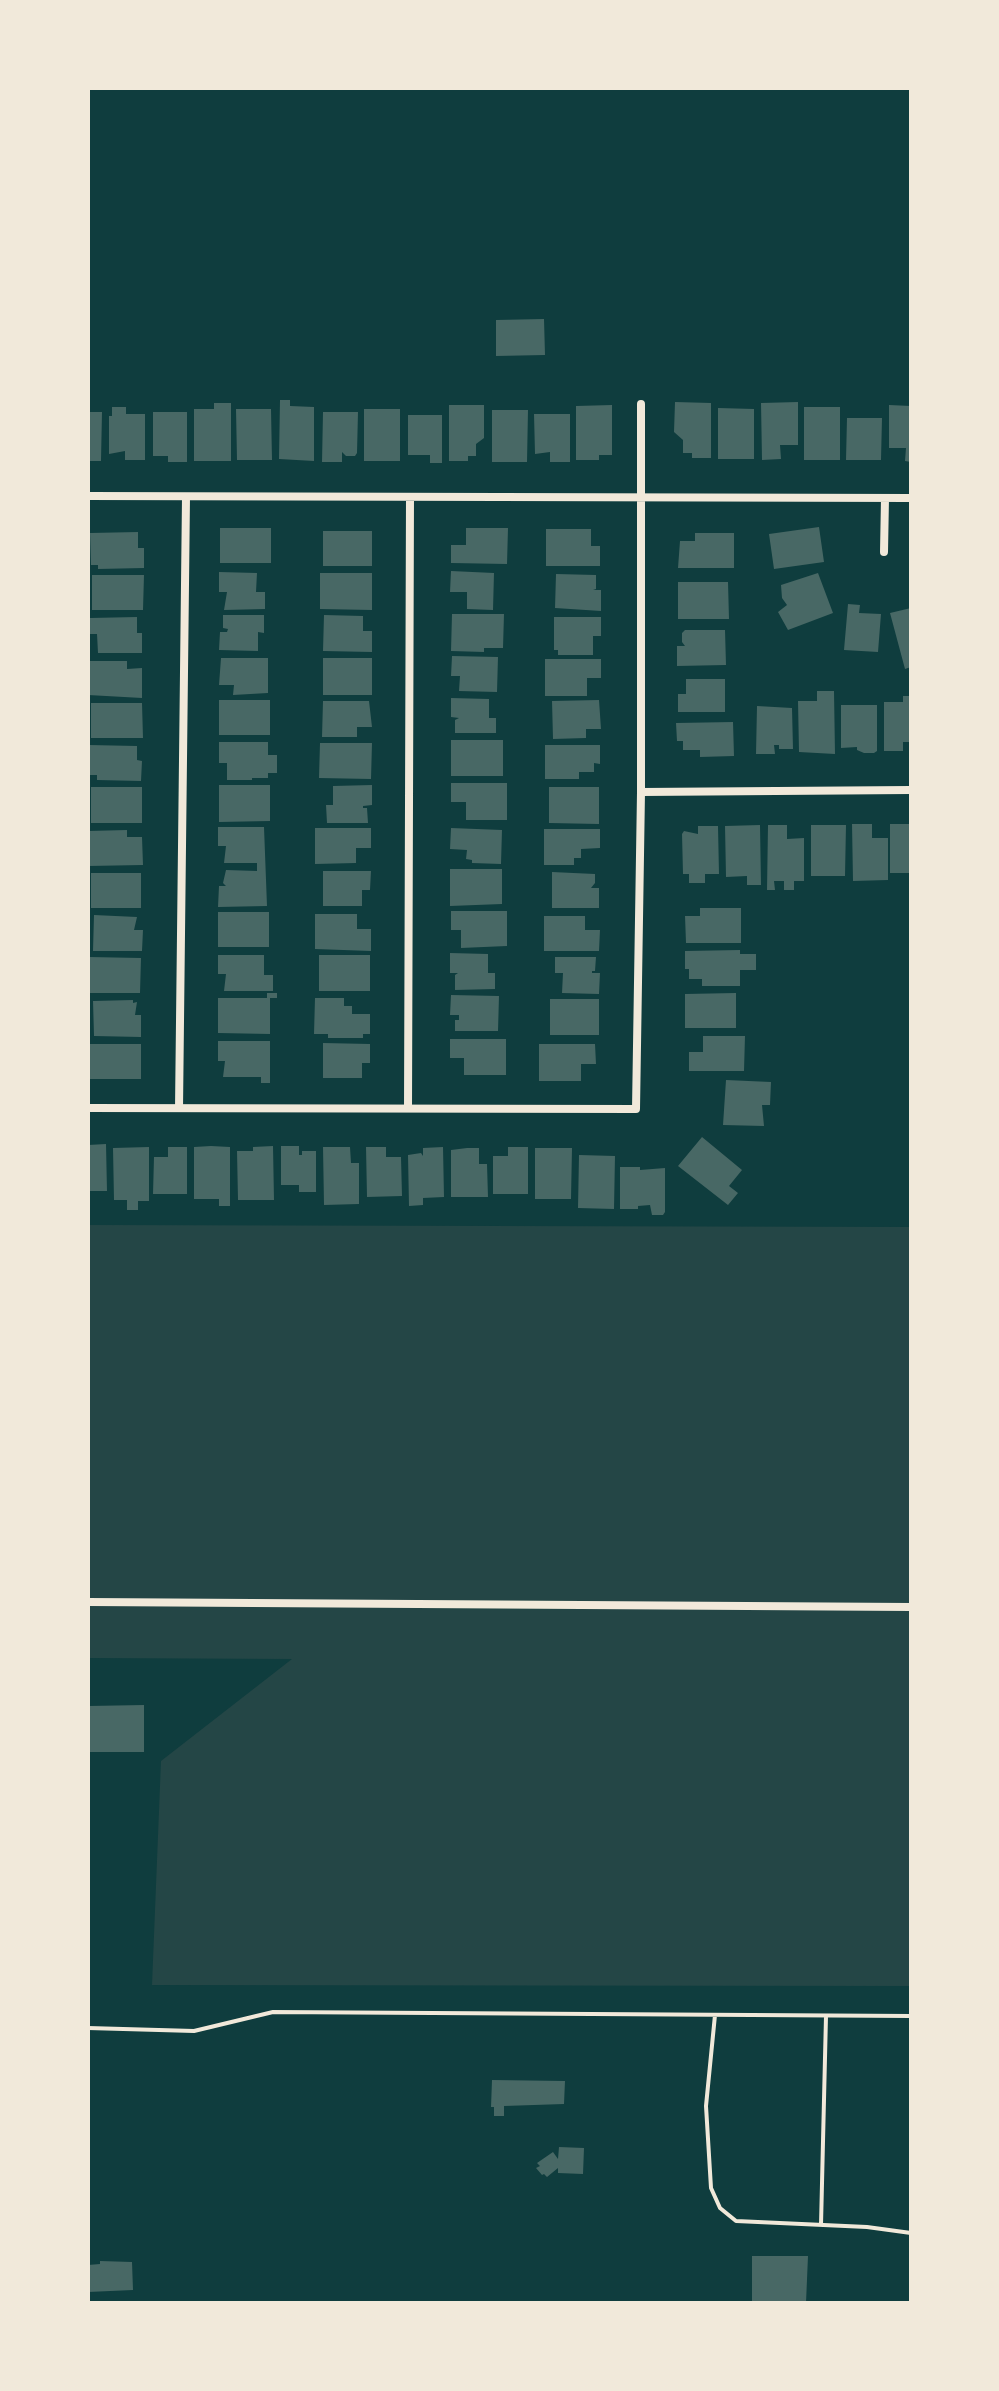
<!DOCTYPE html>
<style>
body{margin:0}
#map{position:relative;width:999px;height:2391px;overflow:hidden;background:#0f3d3e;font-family:"DM Sans",sans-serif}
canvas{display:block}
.frame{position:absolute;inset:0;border:90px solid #f1e9da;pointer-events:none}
</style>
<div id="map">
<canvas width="999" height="2391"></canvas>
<div class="frame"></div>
</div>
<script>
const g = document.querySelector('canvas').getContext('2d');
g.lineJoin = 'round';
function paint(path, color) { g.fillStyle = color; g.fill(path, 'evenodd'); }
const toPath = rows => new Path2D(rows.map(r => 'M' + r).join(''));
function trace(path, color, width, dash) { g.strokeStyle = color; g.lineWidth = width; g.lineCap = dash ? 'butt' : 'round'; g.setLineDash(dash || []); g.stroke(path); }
const green = toPath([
 [88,1225,911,1227,911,1986,152,1985,161,1761,292,1659,88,1658]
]);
const building = toPath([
 [544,319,545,355,496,356,496,320],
 [280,400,290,400,290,406,314,407,314,461,279,459],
 [675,402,711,403,711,458,692,458,692,453,683,453,683,440,674,432],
 [798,402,798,445,780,445,781,459,762,460,761,403],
 [214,403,231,403,231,461,194,461,194,409,214,409],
 [449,405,484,405,484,438,476,444,476,456,468,456,468,461,449,461],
 [612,405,612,455,599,455,599,460,576,460,576,406],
 [889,405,911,406,911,462,905,461,906,448,889,448],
 [112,407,126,407,126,414,145,414,145,460,125,460,125,451,109,454,109,416,112,416],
 [804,407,840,407,840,460,804,460],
 [718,408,754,409,754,459,718,459],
 [236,409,271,409,272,460,237,460],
 [364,409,400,409,400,461,364,461],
 [492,410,528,410,527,462,492,462],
 [88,412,102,412,101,461,88,461],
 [153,412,187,412,187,462,168,462,168,456,153,456],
 [323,412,358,412,357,453,355,456,346,456,342,452,342,462,322,462],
 [534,414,570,414,570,462,550,462,550,452,535,454],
 [408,415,442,415,442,463,430,463,430,455,408,455],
 [847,418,882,418,881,460,846,460],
 [819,527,824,562,774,569,769,534],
 [220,528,271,528,271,563,220,563],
 [466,528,508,528,507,564,451,563,451,545,466,545],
 [546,529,591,529,591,546,600,546,600,566,546,566],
 [323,531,372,531,372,566,323,566],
 [138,532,138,548,144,548,144,568,98,569,98,565,91,565,90,533],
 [695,533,734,533,734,568,678,568,680,541,695,541],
 [451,571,494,573,493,610,467,609,467,592,450,592],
 [219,572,257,573,256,592,265,592,265,609,224,610,227,592,219,592],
 [320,573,372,573,372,610,320,609],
 [818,573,833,613,788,630,778,612,787,605,782,598,781,585],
 [556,574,596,575,596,589,593,590,601,590,601,611,555,608],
 [92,575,144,575,143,610,92,610],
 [678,582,728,582,729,619,678,619],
 [848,604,860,605,859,613,881,614,878,652,844,650],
 [911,608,911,667,905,669,890,613],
 [452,614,504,614,503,648,484,648,484,652,451,651],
 [223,615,264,615,264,633,258,632,258,651,219,650,220,632,227,632,228,629,223,628],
 [324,615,363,616,363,631,372,631,372,652,323,651],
 [137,617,137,633,142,633,142,653,98,653,97,634,90,634,90,618],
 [554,617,601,617,601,636,593,636,593,655,558,655,558,650,554,650],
 [685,630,725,630,726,665,677,666,677,646,685,646,682,642,682,633],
 [452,656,498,657,497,692,459,691,460,676,451,676],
 [221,658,268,658,268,693,233,695,234,685,219,685],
 [323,658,372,658,372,695,323,695],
 [545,659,601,659,601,678,587,678,587,696,545,696],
 [88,661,127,661,127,669,142,668,142,698,88,695],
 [686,679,725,679,725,712,678,712,678,694,686,694],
 [817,691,834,691,835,754,799,752,798,701,817,701],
 [903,696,911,696,911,742,903,742,903,751,884,751,884,702,903,702],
 [451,698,489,699,489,718,496,718,496,733,455,733,455,720,459,718,451,717],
 [219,700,270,700,270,735,219,735],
 [599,700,601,729,586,729,586,738,553,739,552,701],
 [323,701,369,701,372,727,357,727,357,737,322,737],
 [91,703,142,703,143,738,91,738],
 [841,705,877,705,877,751,874,753,864,753,857,750,857,747,841,748],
 [757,706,792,708,793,749,779,749,779,745,774,745,775,754,756,754],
 [733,722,734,756,700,757,700,750,683,750,683,741,677,741,676,723],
 [451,740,503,740,503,776,451,776],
 [219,742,268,742,268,755,277,755,277,773,268,773,268,778,252,778,252,780,227,780,227,763,219,763],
 [320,743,372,743,371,779,319,778],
 [89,745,137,746,137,760,142,761,141,781,97,780,97,775,90,775],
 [545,745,600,745,600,764,594,763,594,772,579,772,579,779,545,779],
 [451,783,507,783,507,820,466,820,466,802,451,802],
 [219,785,270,785,270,821,219,822],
 [372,785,372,805,363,806,363,808,367,808,368,823,327,823,326,805,333,805,333,786],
 [91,787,142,787,142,823,91,823],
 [549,787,599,787,599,824,549,823],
 [852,824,872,824,872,838,888,838,888,880,853,881],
 [890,824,911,824,911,873,890,873],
 [760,825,761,885,747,885,747,876,726,877,725,826],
 [768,825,787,825,787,839,804,838,804,881,794,881,794,890,784,890,784,881,774,881,775,890,767,890],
 [811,825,846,825,845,876,811,876],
 [698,826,718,826,719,874,705,874,705,883,689,883,689,874,683,874,682,834,684,831,698,834],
 [218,827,264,827,267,906,218,907,219,886,226,886,223,883,226,870,257,871,257,863,224,863,226,846,218,846],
 [315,828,371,828,371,848,356,848,356,863,315,864],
 [451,828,502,830,501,864,472,863,472,860,466,859,467,850,450,849],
 [544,829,600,829,600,848,581,849,581,858,574,858,574,865,544,865],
 [127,830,127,837,142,837,143,865,88,866,88,831],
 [450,869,502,869,502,904,450,906],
 [323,871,371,871,370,890,362,890,362,906,323,906],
 [552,872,595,874,595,883,591,888,599,888,599,908,552,908],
 [91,873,141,873,141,908,91,908],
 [700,908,741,908,741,943,686,943,685,916,700,916],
 [451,911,507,911,507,946,461,948,461,930,451,930],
 [218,912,269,912,269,947,218,947],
 [315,914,357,914,357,929,371,929,371,951,315,949],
 [94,915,137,917,134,930,143,930,142,951,93,951],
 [544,916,585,916,585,930,600,930,599,951,544,951],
 [740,950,740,954,756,954,756,970,740,970,740,986,702,986,702,979,689,979,689,969,685,969,685,951],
 [450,953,488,954,488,973,495,973,495,989,455,990,455,975,458,973,450,973],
 [218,955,264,955,264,975,273,975,273,991,224,991,226,974,218,974],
 [319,955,370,955,370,991,319,991],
 [89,957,141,958,140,993,89,993],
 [555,957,596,957,595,971,592,971,592,973,600,973,599,994,562,993,563,973,555,973],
 [267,993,277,993,277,998,270,998,270,1034,218,1033,218,998,267,998],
 [736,993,736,1028,685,1028,685,994],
 [451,995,499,996,498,1031,455,1031,455,1020,459,1020,459,1015,450,1015],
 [315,998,344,998,344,1006,352,1006,352,1014,370,1014,370,1034,363,1034,363,1038,328,1038,328,1034,314,1034],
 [550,999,599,999,599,1035,550,1035],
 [133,1000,133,1003,137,1002,135,1015,141,1015,141,1037,94,1036,93,1001],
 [703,1036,745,1036,744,1071,689,1071,689,1052,703,1052],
 [450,1039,506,1039,506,1075,464,1075,464,1058,450,1058],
 [218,1041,270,1041,270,1083,261,1083,261,1077,223,1077,225,1061,218,1061],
 [323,1043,370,1044,370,1063,362,1063,362,1078,323,1078],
 [90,1044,141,1044,141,1079,90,1079],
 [539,1044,595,1044,596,1064,581,1064,581,1081,539,1081],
 [726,1080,771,1082,770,1105,762,1105,764,1126,723,1125],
 [702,1137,742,1170,729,1186,738,1193,728,1205,678,1166],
 [106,1144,107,1191,88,1191,88,1145],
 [211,1146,230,1147,230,1206,219,1206,219,1199,194,1199,194,1147],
 [273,1146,274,1200,238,1200,237,1151,253,1151,253,1147],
 [281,1146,299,1146,299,1155,302,1155,302,1151,316,1151,316,1192,299,1192,299,1185,281,1185],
 [149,1147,149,1201,138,1201,138,1210,127,1210,127,1200,114,1200,113,1148],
 [168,1147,187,1147,187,1194,153,1194,154,1157,168,1157],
 [323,1147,350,1147,351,1163,359,1163,359,1204,324,1205],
 [366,1147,386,1147,386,1157,401,1157,402,1196,367,1197],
 [443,1147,444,1197,423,1198,423,1205,409,1206,408,1155,421,1153,423,1156,423,1148],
 [508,1147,528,1147,528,1194,493,1194,493,1156,508,1156],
 [467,1148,479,1148,479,1164,487,1164,488,1197,451,1197,451,1150],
 [535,1148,572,1148,571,1199,535,1199],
 [579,1155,615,1156,614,1209,578,1208],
 [620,1167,640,1167,640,1170,665,1168,665,1212,663,1215,652,1215,650,1205,638,1206,638,1209,620,1209],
 [144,1705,144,1752,88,1752,88,1706],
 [492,2080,565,2081,564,2104,504,2106,504,2116,494,2116,494,2107,491,2107],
 [559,2147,584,2148,583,2174,558,2173,558,2168,547,2177,544,2174,542,2175,536,2168,540,2166,537,2163,553,2152,558,2159],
 [752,2256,808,2256,806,2303,752,2303],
 [100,2261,132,2262,133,2290,88,2292,88,2265,100,2264]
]);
const service = toPath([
 [715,2015,706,2106,711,2188,720,2208,736,2221,867,2227,911,2233],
 [88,2028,194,2031,273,2012,911,2016],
 [821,2225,826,2016]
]);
const minor = toPath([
 [88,496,911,498],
 [884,552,885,498],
 [641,792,911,790],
 [408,1107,410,497],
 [88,1108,636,1109,641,792,641,404],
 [179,1108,186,497],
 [88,1602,911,1607]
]);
paint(green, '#244646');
paint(building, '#486865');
trace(service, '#f1e9da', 4);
trace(minor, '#f1e9da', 8);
</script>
